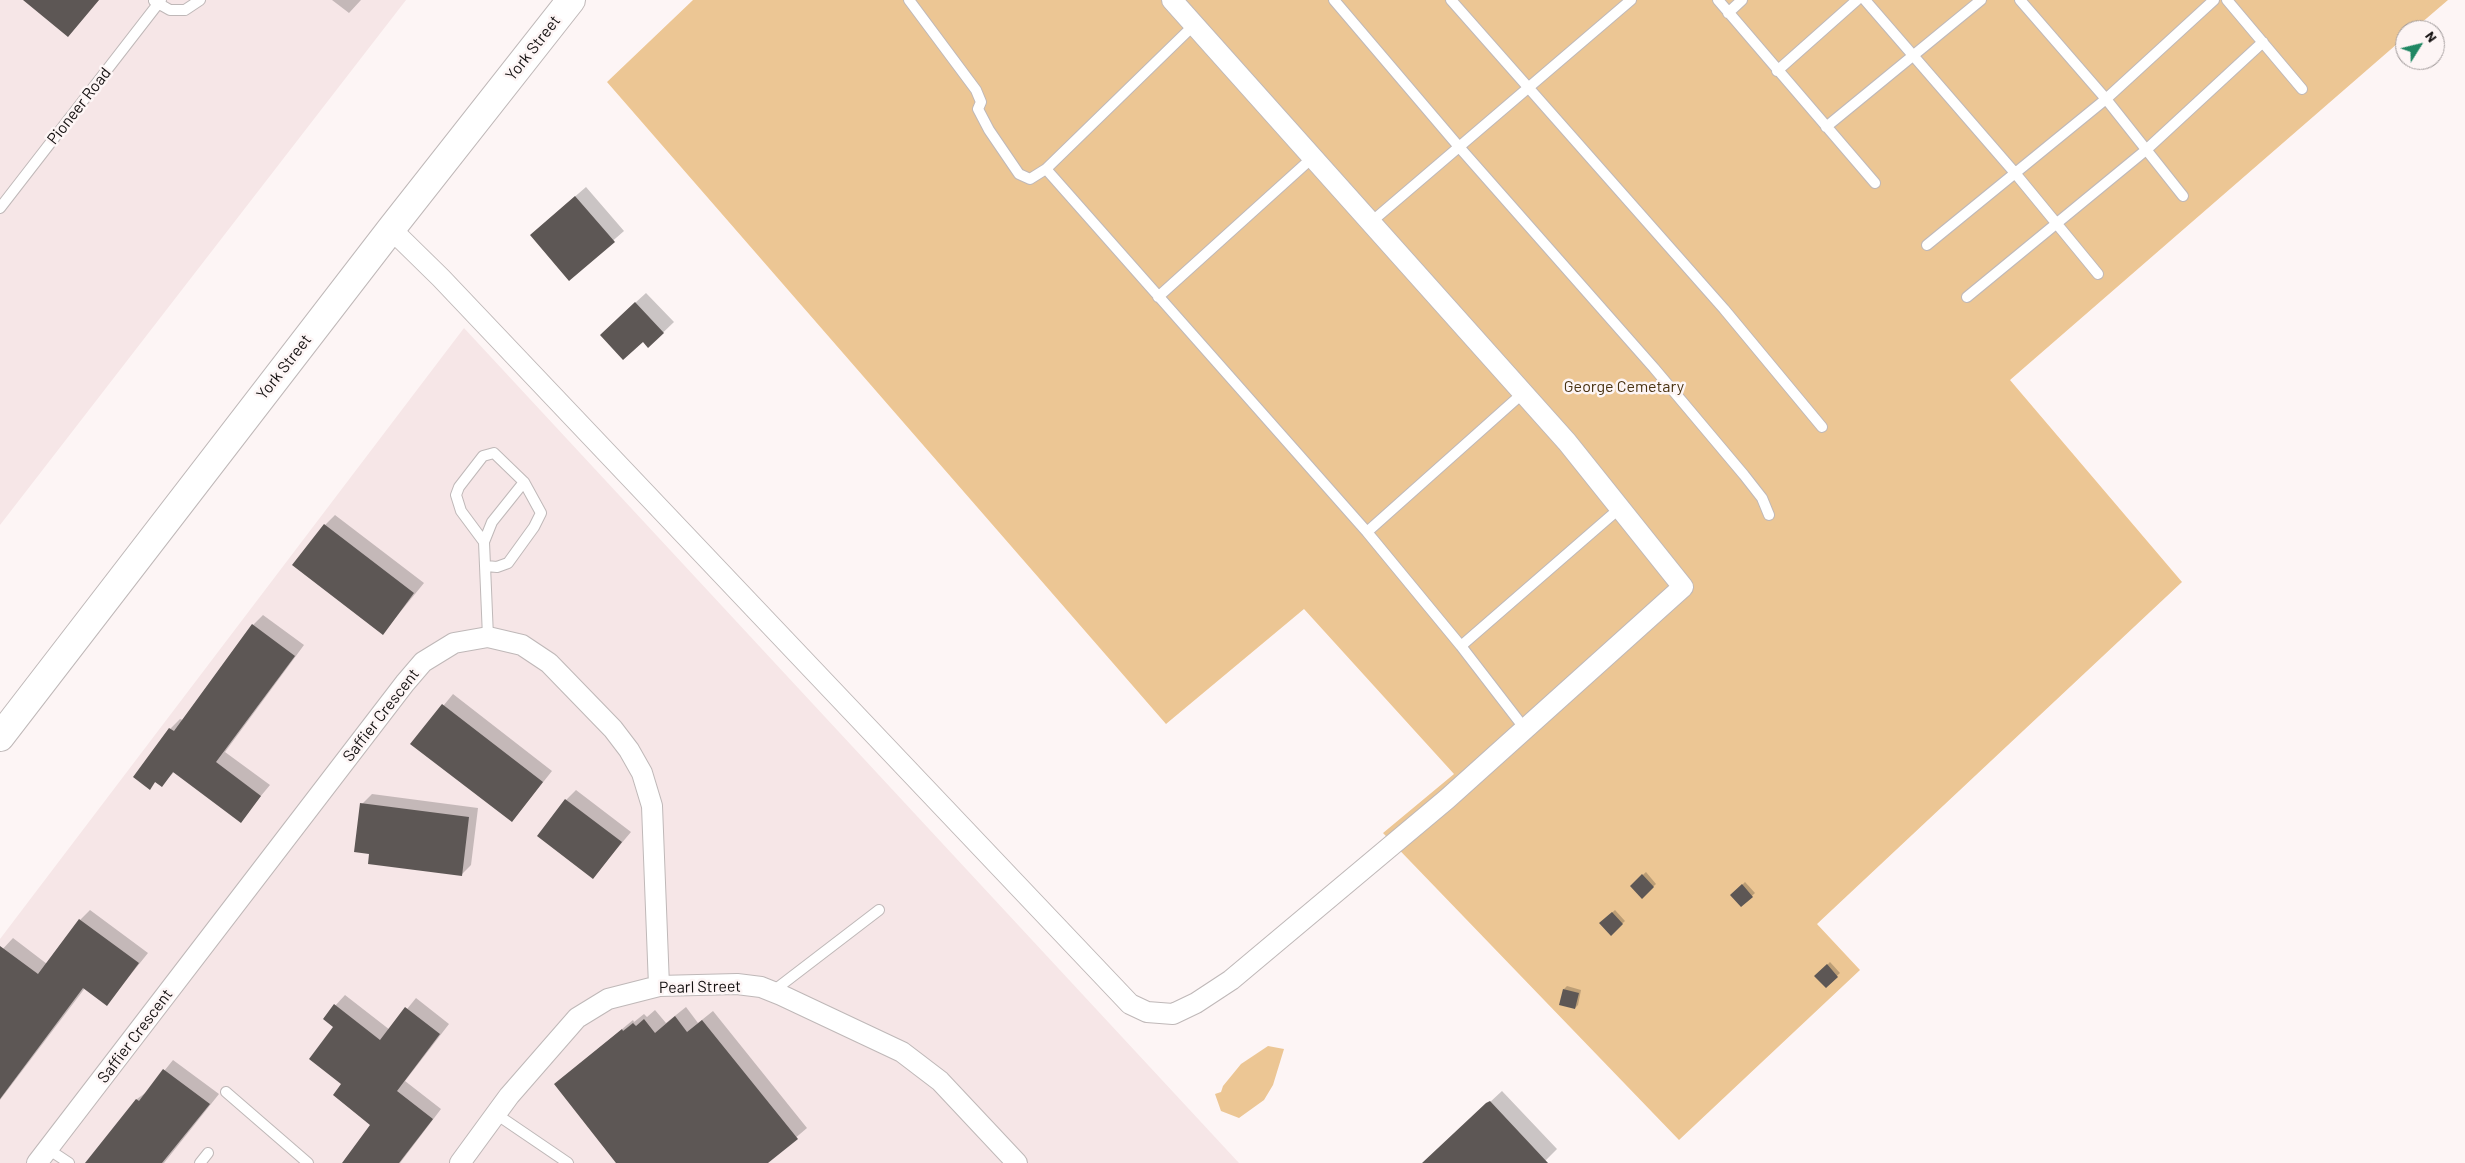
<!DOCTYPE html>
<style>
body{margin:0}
#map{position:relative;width:2465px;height:1163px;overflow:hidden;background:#fdf5f5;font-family:Barlow,sans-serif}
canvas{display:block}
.north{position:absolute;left:2395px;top:20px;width:50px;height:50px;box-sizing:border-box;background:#fdf5f5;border:1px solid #9f9999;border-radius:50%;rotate:54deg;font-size:14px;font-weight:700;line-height:20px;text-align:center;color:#110e0e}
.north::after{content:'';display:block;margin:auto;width:18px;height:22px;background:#208763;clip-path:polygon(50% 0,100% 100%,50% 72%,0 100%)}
</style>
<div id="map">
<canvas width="2465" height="1163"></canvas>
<div class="north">N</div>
</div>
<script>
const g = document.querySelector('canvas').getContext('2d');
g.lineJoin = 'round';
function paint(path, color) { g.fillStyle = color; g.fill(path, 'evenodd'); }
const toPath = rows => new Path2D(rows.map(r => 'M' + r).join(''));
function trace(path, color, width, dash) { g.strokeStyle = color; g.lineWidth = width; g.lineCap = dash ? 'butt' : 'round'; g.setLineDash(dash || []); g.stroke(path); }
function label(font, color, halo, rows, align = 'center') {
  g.font = font + ' Barlow,sans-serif'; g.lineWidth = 5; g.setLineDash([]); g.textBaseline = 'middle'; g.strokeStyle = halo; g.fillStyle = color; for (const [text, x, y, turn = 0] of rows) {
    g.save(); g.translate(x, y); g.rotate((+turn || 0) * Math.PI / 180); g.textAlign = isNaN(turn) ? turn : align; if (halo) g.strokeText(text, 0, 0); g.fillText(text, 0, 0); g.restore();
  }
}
const built = toPath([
 [0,0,406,0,0,525],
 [464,328,1239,1163,0,1163,0,939]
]);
const green = toPath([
 [693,0,2448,0,2413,30,2405,30,2405,37,2010,380,2182,582,1817,924,1860,970,1679,1140,1383,833,1454,774,1304,609,1166,724,607,82],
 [1268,1046,1284,1049,1273,1085,1264,1100,1239,1118,1221,1111,1215,1094,1221,1092,1223,1086,1241,1064]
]);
const shadow = toPath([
 [25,0,99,0,68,36],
 [332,0,361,0,349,13],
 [586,187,624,231,569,279,541,226],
 [646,293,674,322,649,346,643,340,611,325],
 [335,515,424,583,383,633,325,525],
 [263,615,304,645,225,752,270,785,240,821,174,772,162,785,156,781,150,788,134,777,170,729,180,719,183,720,253,625],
 [453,694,552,771,512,821,412,744],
 [576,790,631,832,593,877,566,800],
 [372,794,478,808,471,865,461,875,370,853,362,804],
 [1646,872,1656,884,1642,897,1631,886],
 [1745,882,1755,893,1741,906,1732,895],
 [90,910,148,953,107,1004,85,988,0,1100,0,952,13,938,47,964,80,920],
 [1615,910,1625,921,1611,934,1601,923],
 [1830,962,1840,973,1826,986,1816,976],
 [1567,986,1581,990,1578,1005,1575,1008,1564,989],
 [345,995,390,1030,416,998,449,1024,405,1081,441,1109,400,1163,343,1163,372,1124,343,1083,335,1027,324,1018],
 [686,1007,698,1023,713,1011,807,1128,766,1163,618,1163,556,1084,633,1020,634,1022,644,1014,647,1017,655,1010,666,1023],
 [173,1060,219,1094,164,1163,87,1163,137,1099,148,1091],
 [1502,1091,1557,1149,1543,1163,1424,1163]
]);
const building = toPath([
 [23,0,99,0,68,37],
 [575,196,615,242,569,281,530,235],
 [635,302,664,333,648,348,643,342,623,360,600,335],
 [324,524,414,593,383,635,292,565],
 [252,624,295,656,216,762,261,796,241,823,173,772,162,787,155,782,150,790,133,777,169,728,174,731],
 [442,704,543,782,512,822,410,744],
 [565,799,622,842,593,879,537,836],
 [360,803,469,817,462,876,368,864,369,854,354,852],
 [1642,874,1654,887,1642,899,1630,886],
 [1742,884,1753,897,1741,907,1730,895],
 [1612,912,1623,924,1611,936,1599,923],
 [79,919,139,963,107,1006,83,988,0,1099,0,946,38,974],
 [1827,964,1838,977,1826,988,1814,976],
 [1563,989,1579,993,1575,1009,1559,1005],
 [334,1004,380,1040,405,1007,440,1034,397,1091,433,1119,399,1163,342,1163,370,1125,333,1095,341,1084,309,1059,333,1027,323,1019],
 [675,1016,687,1032,702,1020,798,1139,768,1163,616,1163,554,1084,622,1029,623,1031,633,1023,636,1026,644,1019,655,1033],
 [163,1069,210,1104,162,1163,85,1163,136,1099,139,1101],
 [1490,1101,1548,1163,1422,1163,1486,1103]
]);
const service = toPath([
 [909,0,976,90,981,102,978,109,989,130,1019,174,1030,179,1046,169,1367,532,1461,646,1525,729],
 [1334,0,1460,148,1654,368,1744,475,1762,498,1769,515],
 [1451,0,1724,309,1822,427],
 [1718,0,1875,183],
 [1865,0,2015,173,2098,274],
 [2020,0,2106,99,2183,196],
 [2227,0,2302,89],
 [154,1,170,10,185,10,200,0],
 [1728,13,1742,0],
 [1777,71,1857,0],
 [1826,127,1981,0],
 [1046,169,1194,25],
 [0,208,161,0],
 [1370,223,1631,0],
 [1927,245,2106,99,2214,0],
 [1158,297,1312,158],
 [1967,297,2146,150,2263,42],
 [1367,532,1523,393],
 [484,542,461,511,456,495,459,487,483,456,494,453,524,482,541,513,534,527,508,563,497,567,486,566],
 [488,637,484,542,492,522,524,482],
 [1461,646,1620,508],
 [772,992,879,910],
 [226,1092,308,1163],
 [496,1114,568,1163],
 [48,1149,69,1163],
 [200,1163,208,1153]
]);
const minor = toPath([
 [391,229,441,278,1130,1004,1147,1012,1173,1014,1196,1003,1231,980,1447,799,1683,587,1567,442,1172,0],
 [37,1163,405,683,423,662,454,643,488,637,522,645,549,663,613,729,629,750,642,773,652,806,659,986],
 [460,1163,509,1096,577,1018,608,999,659,986,737,984,761,987,781,995,902,1052,940,1081,1017,1163]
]);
const secondary = toPath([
 [0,737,391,229,571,0]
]);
const streetNames = [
 ["York Street",533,48,-52],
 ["Pioneer Road",79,106,-52],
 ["York Street",284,367,-52],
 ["Saffier Crescent",381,715,-52],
 ["Pearl Street",700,987,-1],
 ["Saffier Crescent",135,1036,-53]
];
const parkNames = [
 ["George Cemetary",1624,387]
];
paint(built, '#f6e6e7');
paint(green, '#ecc694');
paint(shadow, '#0003');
paint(building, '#5d5755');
trace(service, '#bfb8b8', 12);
trace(minor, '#bfb8b8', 22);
trace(secondary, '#bfb8b8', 30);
trace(service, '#fff', 10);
trace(minor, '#fff', 20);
trace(secondary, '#fff', 28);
label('16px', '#110e0e', '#fdf5f5', streetNames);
label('16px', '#483211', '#fdf5f5', parkNames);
</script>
